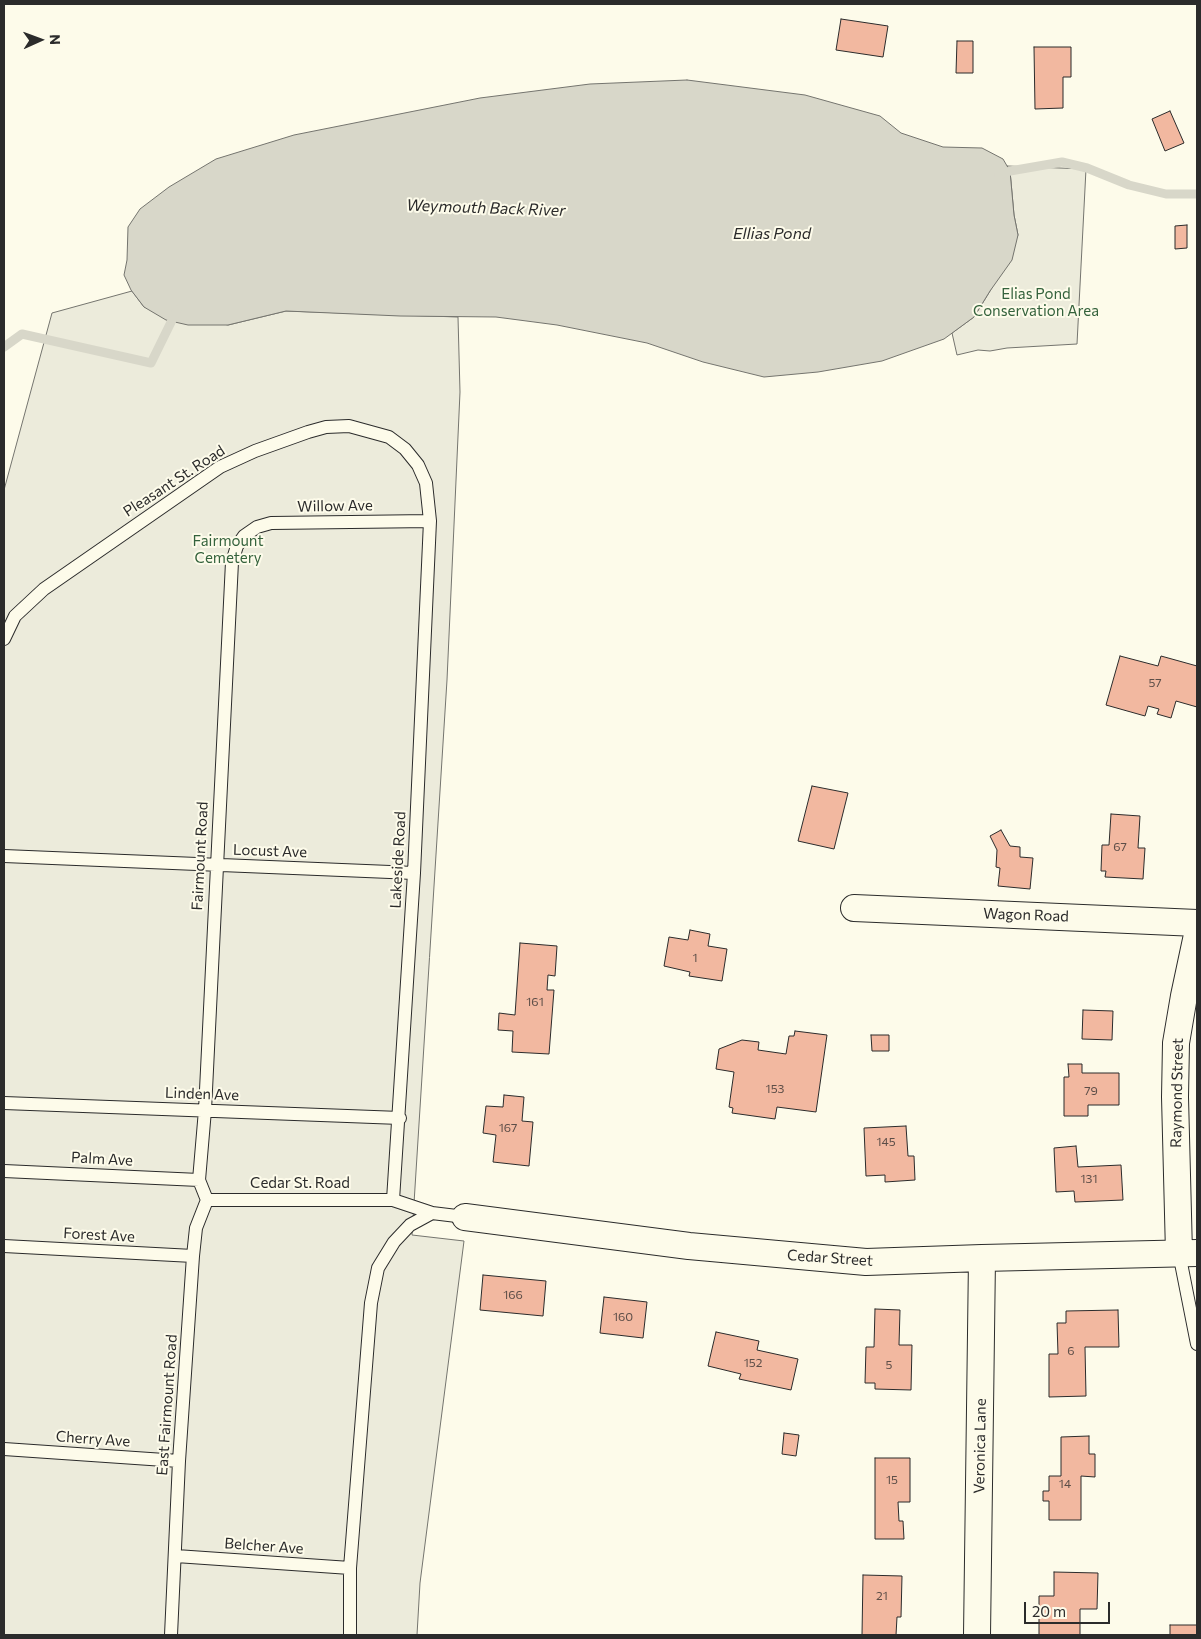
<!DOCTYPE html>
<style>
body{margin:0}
#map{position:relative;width:1201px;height:1639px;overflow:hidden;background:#fdfbea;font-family:Commissioner,sans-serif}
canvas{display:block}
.frame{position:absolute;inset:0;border:5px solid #2b2b2b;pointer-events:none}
.north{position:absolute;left:15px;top:15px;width:50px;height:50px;-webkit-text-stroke:4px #fdfbea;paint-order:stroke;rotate:88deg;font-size:14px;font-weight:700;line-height:20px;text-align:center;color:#2b2b2b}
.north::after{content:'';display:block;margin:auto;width:18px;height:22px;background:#2b2b2b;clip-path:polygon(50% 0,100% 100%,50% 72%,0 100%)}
.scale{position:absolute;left:1024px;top:1602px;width:86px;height:22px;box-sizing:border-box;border:2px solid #2b2b2b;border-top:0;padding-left:6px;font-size:15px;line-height:18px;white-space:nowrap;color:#2b2b2b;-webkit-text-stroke:4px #fdfbea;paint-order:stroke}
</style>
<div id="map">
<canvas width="1201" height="1639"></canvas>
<div class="frame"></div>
<div class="north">N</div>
<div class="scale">20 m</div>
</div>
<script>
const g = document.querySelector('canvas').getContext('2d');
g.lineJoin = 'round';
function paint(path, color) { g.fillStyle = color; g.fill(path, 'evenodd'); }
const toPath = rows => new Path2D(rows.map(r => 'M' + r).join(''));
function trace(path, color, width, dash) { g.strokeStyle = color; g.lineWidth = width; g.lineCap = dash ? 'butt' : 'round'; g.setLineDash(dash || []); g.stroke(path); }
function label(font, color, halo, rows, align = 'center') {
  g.font = font + ' Commissioner,sans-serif'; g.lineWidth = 4; g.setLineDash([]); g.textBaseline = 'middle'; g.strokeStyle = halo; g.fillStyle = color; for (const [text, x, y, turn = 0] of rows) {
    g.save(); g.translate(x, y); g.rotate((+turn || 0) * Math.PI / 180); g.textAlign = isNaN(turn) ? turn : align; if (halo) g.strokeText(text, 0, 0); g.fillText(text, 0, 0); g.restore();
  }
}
const green = toPath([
 [1007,166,1086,169,1077,344,1007,348,990,351,978,350,957,355,952,333,974,317,990,291,1018,235,1014,215,1010,171,1007,166],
 [132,291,144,307,228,325,286,311,458,317,460,392,447,680,412,1235,464,1241,420,1583,417,1635,4,1635,4,490,52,313,132,291]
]);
const water = toPath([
 [687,80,805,95,880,116,901,133,943,147,982,148,1003,159,1010,171,1014,215,1018,235,1012,260,990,291,974,317,944,339,882,361,818,372,764,377,703,362,647,343,557,325,496,317,400,316,286,311,228,325,188,325,166,320,144,307,131,290,124,275,127,260,128,227,140,209,169,187,216,159,294,135,480,98,590,84,687,80]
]);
const stream = toPath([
 [999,175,1010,171,1062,162,1087,168,1129,185,1166,194,1197,194],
 [4,347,22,334,151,363,177,310]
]);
const building = toPath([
 [841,19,888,26,883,57,836,50,841,19],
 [957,41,973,41,973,73,956,73,957,41],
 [1034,47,1071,47,1071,77,1063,77,1063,108,1035,109,1034,47],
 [1170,111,1184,143,1165,151,1152,119,1170,111],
 [1187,225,1187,248,1175,249,1175,226,1187,225],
 [1120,656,1158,666,1161,656,1197,666,1197,707,1176,701,1171,718,1157,714,1159,709,1148,706,1145,716,1106,705,1120,656],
 [812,786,848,793,834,849,798,841,812,786],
 [1111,814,1140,816,1138,848,1145,848,1143,879,1105,877,1106,871,1101,871,1102,845,1109,845,1111,814],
 [1001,830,1010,846,1020,847,1020,857,1033,858,1030,889,998,886,1000,868,996,867,997,850,990,836,1001,830],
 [690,930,710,934,708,946,727,949,722,981,689,976,690,972,664,966,669,937,688,940,690,930],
 [520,943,557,946,555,976,548,975,547,990,554,990,549,1054,512,1052,513,1031,498,1030,499,1013,515,1015,520,943],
 [1083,1010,1113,1011,1112,1040,1082,1039,1083,1010],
 [795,1031,827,1035,816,1112,777,1107,775,1119,732,1113,733,1108,729,1107,734,1072,716,1069,719,1049,742,1040,759,1042,758,1050,786,1054,789,1036,794,1036,795,1031],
 [871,1035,889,1035,889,1051,872,1051,871,1035],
 [1068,1064,1082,1064,1082,1073,1119,1073,1119,1105,1088,1105,1088,1116,1064,1116,1064,1077,1069,1077,1068,1064],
 [504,1095,524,1097,522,1121,533,1122,529,1166,493,1162,496,1135,483,1133,486,1106,503,1107,504,1095],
 [906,1126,908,1156,914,1156,915,1180,885,1182,885,1175,866,1176,864,1128,906,1126],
 [1076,1146,1078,1167,1121,1165,1123,1200,1075,1202,1074,1191,1056,1192,1054,1148,1076,1146],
 [483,1275,546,1281,543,1316,480,1310,483,1275],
 [604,1297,647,1302,643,1338,600,1333,604,1297],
 [875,1309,900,1310,899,1345,912,1345,911,1390,875,1389,875,1383,865,1383,866,1347,874,1347,875,1309],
 [1118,1310,1119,1347,1085,1347,1086,1396,1049,1397,1049,1354,1058,1354,1057,1323,1066,1323,1066,1311,1118,1310],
 [716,1332,759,1341,757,1350,798,1359,791,1390,739,1379,741,1374,708,1366,716,1332],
 [784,1433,799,1435,796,1456,782,1454,784,1433],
 [1089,1436,1089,1454,1095,1454,1095,1477,1081,1476,1081,1520,1049,1520,1049,1501,1043,1501,1043,1491,1049,1491,1049,1476,1061,1476,1061,1437,1089,1436],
 [875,1458,910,1458,910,1502,898,1502,899,1521,903,1521,904,1539,875,1539,875,1458],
 [1054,1572,1098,1573,1097,1609,1080,1609,1080,1635,1039,1635,1039,1596,1054,1596,1054,1572],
 [863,1575,902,1576,901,1617,897,1617,896,1635,862,1635,863,1575],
 [1170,1625,1197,1625,1197,1635,1170,1635,1170,1625]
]);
const lane = toPath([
 [4,639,15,616,44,589,220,467,255,451,308,432,326,427,349,426,389,437,405,449,418,465,426,483,430,521,414,873,393,1200],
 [4,856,414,873],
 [4,1103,400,1118],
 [4,1171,199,1180],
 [207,1200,393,1200,432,1213,465,1217],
 [4,1246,193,1256],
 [1179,1253,1197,1344],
 [4,1449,179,1461],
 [176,1556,350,1568],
 [171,1635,179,1461,193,1256,196,1228,207,1200,199,1180,205,1110,232,562,237,546,244,536,257,527,271,523,430,521],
 [350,1635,350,1568,371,1303,378,1268,394,1242,410,1225,432,1213]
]);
const street = toPath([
 [854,908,1197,923],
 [465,1217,689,1246,866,1262,982,1258,1197,1253],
 [1179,1253,1175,1097,1176,1043,1184,996,1197,935],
 [977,1635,982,1258]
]);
const numberNames = [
 ["57",1155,683],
 ["67",1120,847],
 ["1",695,958],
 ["161",535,1002],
 ["153",775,1089],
 ["79",1091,1091],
 ["167",508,1128],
 ["145",886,1142],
 ["131",1089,1179],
 ["166",513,1295],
 ["160",623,1317],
 ["6",1071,1351],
 ["152",753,1363],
 ["5",889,1365],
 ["15",892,1480],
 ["14",1065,1484],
 ["21",882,1596]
];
const parkNames = [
 ["Elias Pond",1036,294],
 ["Conservation Area",1036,311],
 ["Fairmount",228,541],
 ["Cemetery",228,558]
];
const streetNames = [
 ["Pleasant St. Road",174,481,-33],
 ["Willow Ave",335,506,-1],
 ["Locust Ave",270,851,2],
 ["Fairmount Road",200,856,-87],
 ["Lakeside Road",398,860,-87],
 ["Wagon Road",1026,915,2],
 ["Raymond Street",1177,1093,-89],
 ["Linden Ave",202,1094,2],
 ["Palm Ave",102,1159,3],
 ["Cedar St. Road",300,1183],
 ["Forest Ave",99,1235,3],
 ["Cedar Street",830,1258,4],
 ["East Fairmount Road",167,1405,-86],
 ["Cherry Ave",93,1439,4],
 ["Veronica Lane",980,1446,-89],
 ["Belcher Ave",264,1546,4]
];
const waterNames = [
 ["Weymouth Back River",486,208,2],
 ["Ellias Pond",772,234]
];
paint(green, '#ecebdb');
trace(green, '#74746e', 1);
paint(water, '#d8d7c9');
trace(water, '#74746e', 1);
trace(stream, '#d8d7c9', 9);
paint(building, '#f2b8a0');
trace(building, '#2b2b2b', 1);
trace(lane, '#2b2b2b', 14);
trace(street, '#2b2b2b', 28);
trace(lane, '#fdfbea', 12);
trace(street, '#fdfbea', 26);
label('12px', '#5d4e48', null, numberNames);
label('15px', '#34623c', '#fdfbea', parkNames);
label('15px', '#2b2b2b', '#fdfbea', streetNames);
label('italic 16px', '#2b2b2b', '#fdfbea', waterNames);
</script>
